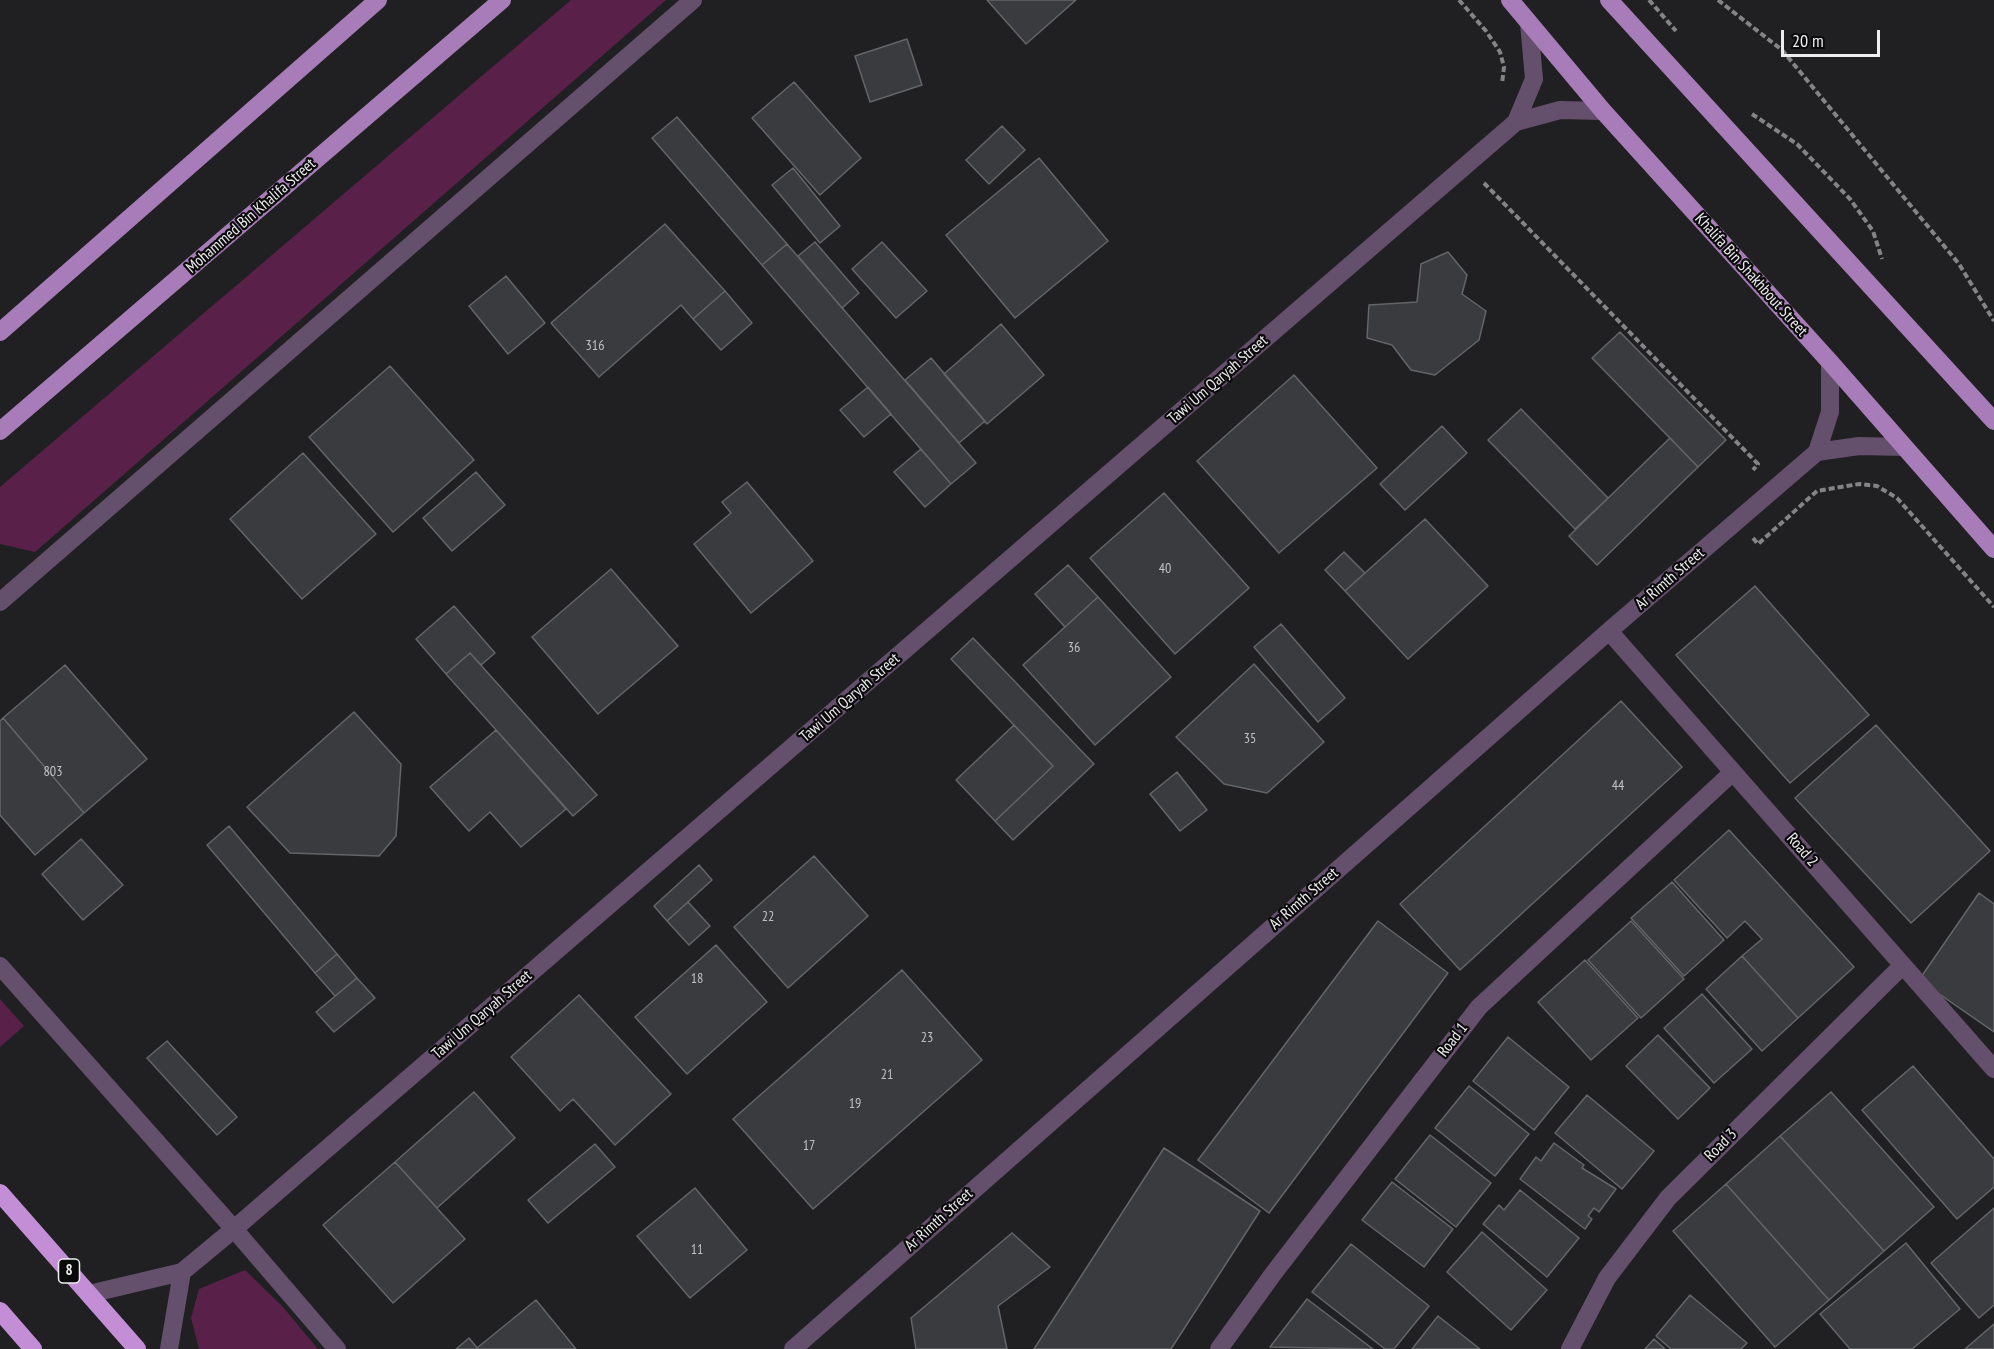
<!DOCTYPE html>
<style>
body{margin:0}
#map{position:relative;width:1994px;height:1349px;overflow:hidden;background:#202022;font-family:"PT Sans Narrow",sans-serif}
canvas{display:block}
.scale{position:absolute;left:1781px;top:30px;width:99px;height:27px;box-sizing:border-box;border:3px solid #eeeef0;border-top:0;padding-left:8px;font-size:18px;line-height:21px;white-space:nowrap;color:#eeeef0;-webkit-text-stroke:4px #0a0a0b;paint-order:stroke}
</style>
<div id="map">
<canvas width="1994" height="1349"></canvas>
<div class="scale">20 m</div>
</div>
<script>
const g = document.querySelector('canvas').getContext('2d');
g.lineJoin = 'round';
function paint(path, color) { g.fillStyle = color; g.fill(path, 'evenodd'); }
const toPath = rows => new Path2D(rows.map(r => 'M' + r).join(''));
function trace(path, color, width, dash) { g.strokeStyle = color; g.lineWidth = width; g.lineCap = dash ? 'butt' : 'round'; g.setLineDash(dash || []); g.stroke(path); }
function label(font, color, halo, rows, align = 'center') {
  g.font = font + ' "PT Sans Narrow",sans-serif'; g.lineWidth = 4.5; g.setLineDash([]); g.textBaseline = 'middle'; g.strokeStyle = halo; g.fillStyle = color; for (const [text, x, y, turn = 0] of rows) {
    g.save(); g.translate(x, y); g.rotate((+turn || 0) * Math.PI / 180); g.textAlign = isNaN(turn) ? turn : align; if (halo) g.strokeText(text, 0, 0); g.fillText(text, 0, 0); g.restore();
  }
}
const green = toPath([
 [571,0,666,0,35,552,0,544,0,487],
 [0,999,24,1026,0,1047],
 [245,1270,283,1307,318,1349,199,1349,191,1318,199,1289]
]);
const building = toPath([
 [987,0,1076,0,1026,44,987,0],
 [907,39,922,85,870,102,855,56,907,39],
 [794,82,861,158,820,195,752,118,794,82],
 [677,117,787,244,762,265,652,138,677,117],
 [1002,126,1025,150,989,184,966,160,1002,126],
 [1039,158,1108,241,1015,318,946,235,1039,158],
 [793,168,840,226,820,243,772,185,793,168],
 [665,224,725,291,693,319,681,305,599,377,551,323,665,224],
 [815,242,859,293,842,308,798,256,815,242],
 [882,242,927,291,896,318,852,269,882,242],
 [787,244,976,463,951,484,762,265,787,244],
 [1448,252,1467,275,1462,294,1486,311,1479,340,1435,375,1411,370,1392,345,1367,338,1369,305,1417,302,1421,264,1448,252],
 [506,276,545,323,508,354,469,306,506,276],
 [725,291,752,323,721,350,693,319,725,291],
 [1001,324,1044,375,987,424,944,374,1001,324],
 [1620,332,1726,440,1698,467,1592,358,1620,332],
 [931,358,985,421,959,443,905,380,931,358],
 [390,366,474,460,393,532,309,437,390,366],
 [1294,375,1377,468,1279,553,1197,461,1294,375],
 [868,387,891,414,864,437,840,410,868,387],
 [1521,409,1608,498,1575,529,1488,440,1521,409],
 [1442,426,1467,453,1405,510,1380,484,1442,426],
 [1670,438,1698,467,1597,565,1569,536,1670,438],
 [921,449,951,484,925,507,894,472,921,449],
 [303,453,376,534,302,599,230,519,303,453],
 [476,472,505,505,452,551,423,518,476,472],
 [747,482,813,561,751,613,694,544,731,513,722,502,747,482],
 [1164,493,1249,588,1175,654,1090,558,1164,493],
 [1425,519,1488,586,1408,659,1345,591,1425,519],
 [1344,552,1365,573,1345,591,1325,570,1344,552],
 [1068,565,1098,597,1065,627,1035,594,1068,565],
 [611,569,678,646,598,714,532,637,611,569],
 [1755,586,1869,715,1790,783,1676,655,1755,586],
 [1098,597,1171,677,1095,745,1023,665,1098,597],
 [454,606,495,653,481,665,470,653,446,674,416,639,454,606],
 [1281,624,1345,698,1318,722,1254,647,1281,624],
 [973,638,1094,764,1013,840,995,821,1053,766,951,659,973,638],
 [470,653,597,795,573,816,446,674,470,653],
 [1254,664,1324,742,1267,793,1224,784,1176,737,1254,664],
 [65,665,147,759,84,813,3,718,65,665],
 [1621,701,1682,767,1460,970,1400,904,1621,701],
 [354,712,401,764,396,836,379,856,290,853,247,807,354,712],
 [3,718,84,813,35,855,0,815,0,721,3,718],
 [1014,725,1053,766,995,821,956,780,1014,725],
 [1876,725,1990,851,1911,923,1795,798,1876,725],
 [496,730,566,809,521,847,490,812,469,831,430,787,496,730],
 [1177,772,1207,810,1180,831,1150,794,1177,772],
 [229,826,337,954,315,973,207,845,229,826],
 [1729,830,1854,967,1798,1018,1742,956,1762,939,1745,921,1727,938,1674,880,1729,830],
 [81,839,123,885,83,920,42,874,81,839],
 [814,856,868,916,788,988,734,927,814,856],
 [699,865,712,880,667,921,654,906,699,865],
 [1672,882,1724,940,1684,976,1631,918,1672,882],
 [1979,893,1994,904,1994,1032,1919,980,1979,893],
 [688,902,710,926,689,945,667,921,688,902],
 [1378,921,1448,973,1269,1213,1198,1160,1378,921],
 [1631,921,1684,979,1641,1018,1588,960,1631,921],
 [716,945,767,1002,687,1074,635,1017,716,945],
 [337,954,357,978,335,996,315,973,337,954],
 [1742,956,1798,1018,1762,1051,1706,989,1742,956],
 [1585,960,1638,1018,1591,1060,1538,1002,1585,960],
 [902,970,982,1060,813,1209,733,1119,902,970],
 [357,978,375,998,334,1032,316,1012,357,978],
 [1702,994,1752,1049,1714,1083,1664,1028,1702,994],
 [579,995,671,1094,615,1145,573,1099,560,1111,511,1057,579,995],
 [1658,1035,1710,1088,1678,1119,1626,1066,1658,1035],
 [1508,1037,1569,1087,1534,1130,1473,1081,1508,1037],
 [167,1041,237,1117,217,1135,147,1058,167,1041],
 [1913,1066,1994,1159,1994,1187,1957,1219,1862,1110,1913,1066],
 [1469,1086,1529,1134,1495,1176,1435,1128,1469,1086],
 [474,1092,515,1138,437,1208,395,1162,474,1092],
 [1831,1092,1934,1207,1884,1251,1780,1136,1831,1092],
 [1587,1095,1654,1151,1622,1189,1555,1133,1587,1095],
 [1430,1135,1491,1183,1456,1227,1395,1179,1430,1135],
 [1780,1136,1884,1251,1829,1300,1726,1184,1780,1136],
 [1554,1143,1584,1165,1582,1168,1616,1189,1599,1212,1594,1208,1588,1216,1592,1219,1585,1229,1520,1179,1536,1157,1541,1161,1554,1143],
 [595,1144,615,1167,548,1223,528,1200,595,1144],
 [1164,1148,1260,1211,1171,1349,1034,1349,1164,1148],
 [395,1162,465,1239,393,1303,323,1225,395,1162],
 [1392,1182,1453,1229,1424,1267,1362,1220,1392,1182],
 [1726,1184,1829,1300,1775,1347,1673,1231,1726,1184],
 [695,1188,747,1250,690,1298,637,1236,695,1188],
 [1520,1190,1579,1238,1547,1277,1483,1224,1499,1205,1504,1210,1520,1190],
 [1994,1208,1994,1305,1979,1318,1931,1263,1994,1208],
 [1482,1232,1547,1290,1511,1330,1447,1272,1482,1232],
 [1012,1233,1050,1267,998,1306,1007,1349,916,1349,911,1318,1012,1233],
 [1906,1243,1960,1309,1912,1349,1850,1349,1820,1314,1906,1243],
 [1351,1244,1429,1306,1394,1349,1385,1349,1312,1292,1351,1244],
 [1690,1295,1747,1343,1741,1349,1671,1349,1656,1336,1690,1295],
 [1307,1299,1373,1349,1270,1347,1307,1299],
 [536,1300,576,1349,478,1349,477,1348,536,1300],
 [1438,1316,1480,1349,1412,1349,1438,1316],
 [1994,1324,1994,1349,1965,1349,1994,1324],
 [469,1338,478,1349,456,1349,469,1338],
 [1654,1339,1665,1349,1645,1349,1654,1339]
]);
const path = toPath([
 [1459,0,1486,31,1500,52,1504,67,1502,84],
 [1649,0,1676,31],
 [1718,0,1782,50,1959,264,1994,321],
 [1752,114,1797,144,1850,199,1873,231,1882,259],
 [1484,183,1758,464,1753,470],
 [1753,538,1758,544,1817,491,1859,484,1877,486,1897,498,1994,607]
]);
const minor = toPath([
 [1516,122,1534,79,1529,23],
 [1817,452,1859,446,1904,447],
 [0,602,693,0],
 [1609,631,1994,1069],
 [0,966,234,1229,337,1349],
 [89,1294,182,1272,234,1229,1516,122,1560,110,1603,111],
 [169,1349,182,1272],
 [793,1349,1609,631,1817,452,1830,412,1830,362],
 [1219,1349,1273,1274,1479,1007,1733,772],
 [1570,1349,1607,1278,1668,1198,1903,965]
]);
const major = toPath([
 [1510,0,1603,111,1830,362,1994,549],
 [1609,0,1994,421],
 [0,332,378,0],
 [0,431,502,0]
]);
const highway = toPath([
 [0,1193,137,1349],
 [0,1311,33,1349]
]);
const numberNames = [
 ["316",595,346],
 ["40",1165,569],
 ["36",1074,648],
 ["35",1250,739],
 ["803",53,772],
 ["44",1618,786],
 ["22",768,917],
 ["18",697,979],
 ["23",927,1038],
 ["21",887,1075],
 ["19",855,1104],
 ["17",809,1146],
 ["11",697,1250]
];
const shields = [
 [69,1271,21]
];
const shieldNames = [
 ["8",69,1271]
];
const streetNames = [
 ["Mohammed Bin Khalifa Street",251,216,-41],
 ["Khalifa Bin Shakhbout Street",1751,275,48],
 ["Tawi Um Qaryah Street",1218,380,-41],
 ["Ar Rimth Street",1670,579,-41],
 ["Tawi Um Qaryah Street",850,698,-41],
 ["Road 2",1802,850,49],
 ["Ar Rimth Street",1304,899,-41],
 ["Tawi Um Qaryah Street",482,1015,-41],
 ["Road 1",1453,1040,-52],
 ["Road 3",1721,1145,-45],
 ["Ar Rimth Street",939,1220,-42]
];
paint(green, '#59214a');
paint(building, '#3a3b3e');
trace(building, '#646567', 1.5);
trace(path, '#848486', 4, [6, 3]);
trace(minor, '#644f6c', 18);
trace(major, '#a87cb8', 18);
trace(highway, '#c38ed6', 18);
label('14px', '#c1c1c4', null, numberNames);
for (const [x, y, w] of shields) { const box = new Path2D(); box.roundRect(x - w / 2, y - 12, w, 24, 4.5); g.fillStyle = '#0a0a0b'; g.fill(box); trace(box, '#eeeef0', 1.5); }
label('bold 15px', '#eeeef0', null, shieldNames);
label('16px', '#eeeef0', '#0a0a0b', streetNames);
</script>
